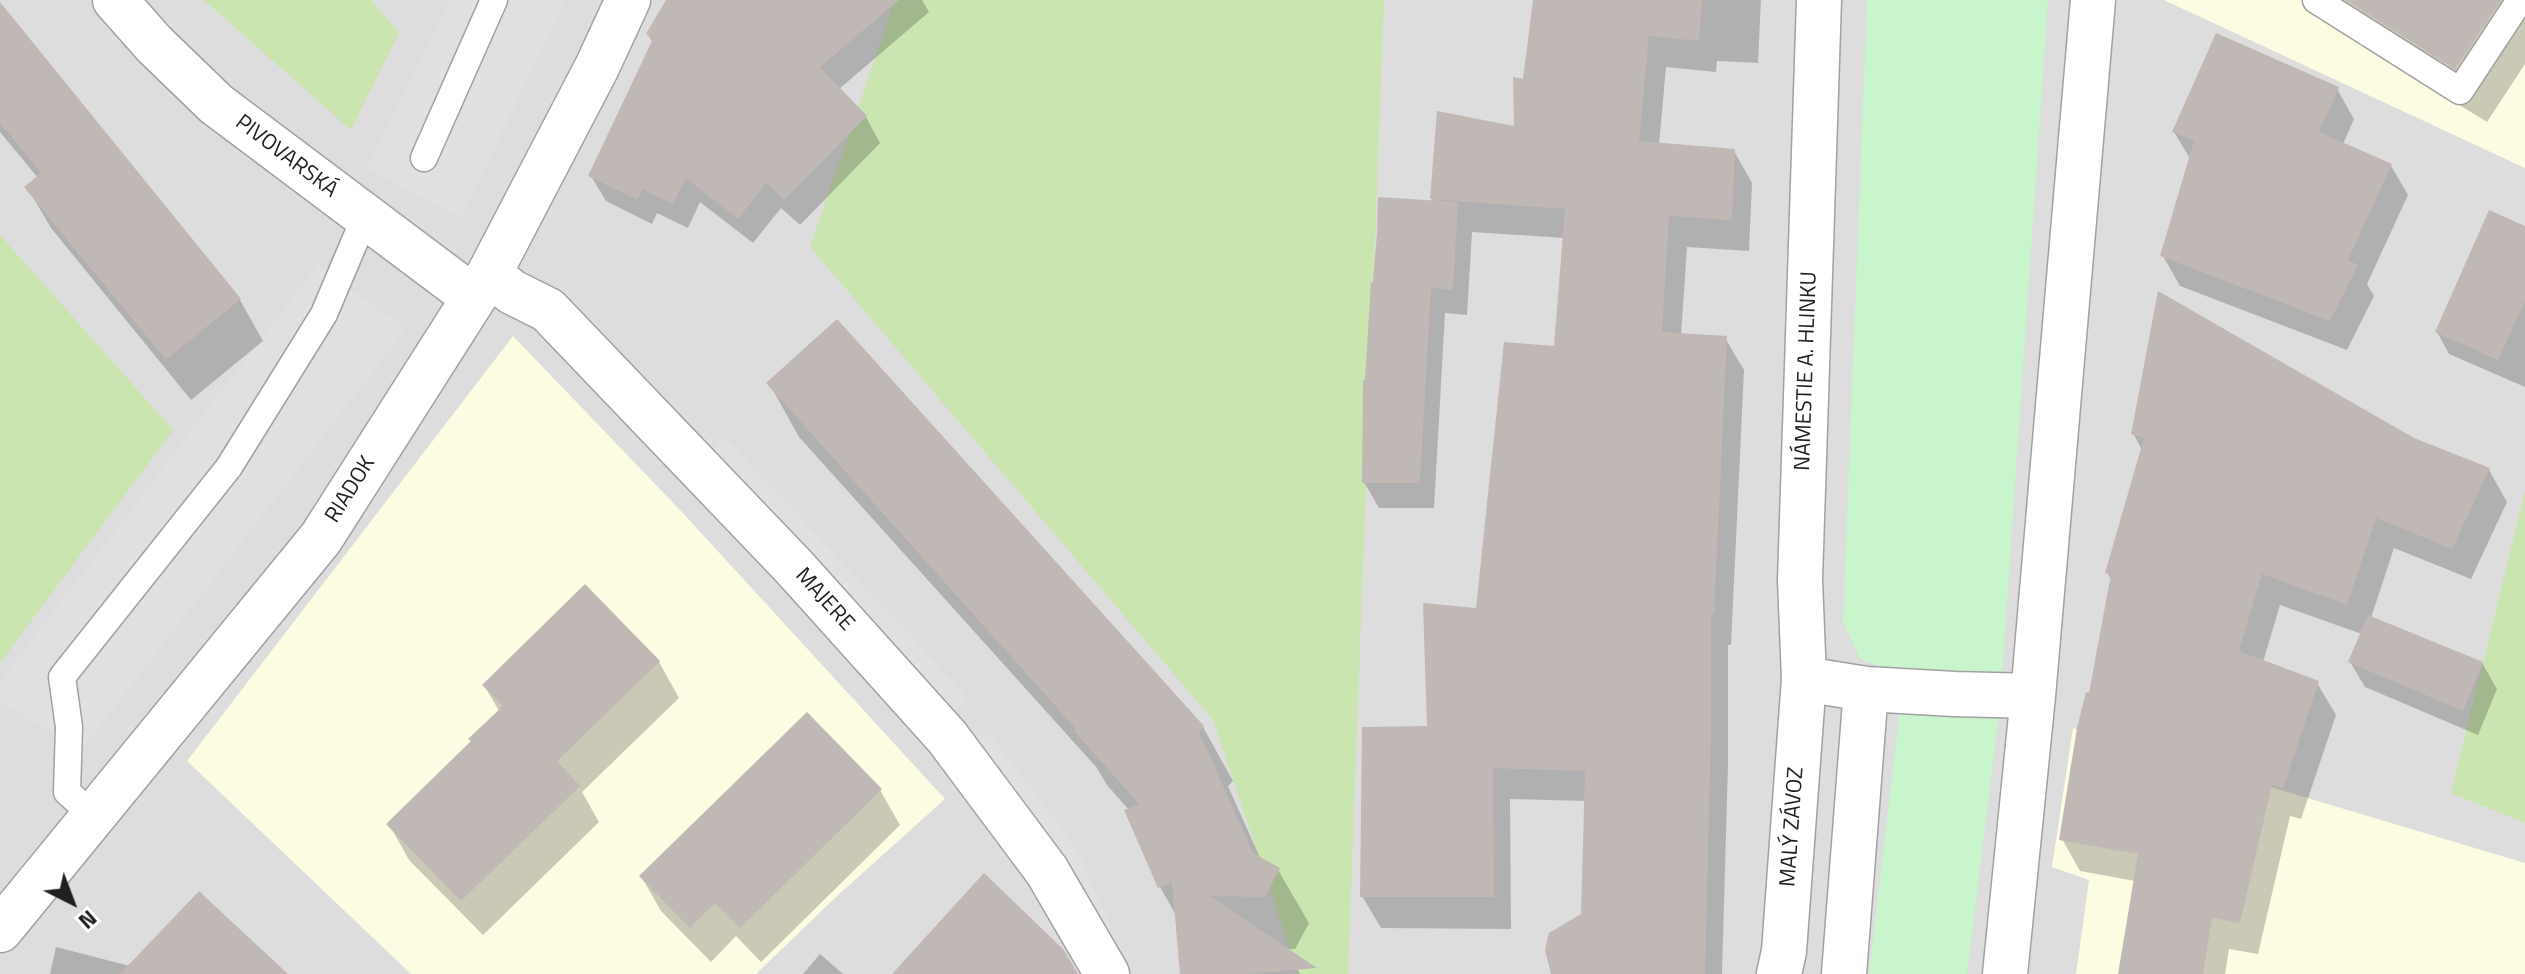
<!DOCTYPE html>
<meta charset="utf-8">
<style>
body{margin:0}
#map{position:relative;width:2525px;height:974px;overflow:hidden;background:#efece7;font-family:"Titillium Web",sans-serif}
canvas{display:block}
.north{position:absolute;left:32px;top:862px;width:80px;height:80px;-webkit-text-stroke:6px #fff;paint-order:stroke;rotate:138deg;font-size:22px;font-weight:700;line-height:32px;text-align:center;color:#202020}
.north::after{content:'';display:block;margin:auto;width:28px;height:36px;background:#202020;clip-path:polygon(50% 0,100% 100%,50% 72%,0 100%)}
</style>
<div id="map">
<canvas width="2525" height="974"></canvas>
<div class="north">N</div>
</div>
<script>
const g = document.querySelector('canvas').getContext('2d');
g.lineJoin = 'round';
function paint(path, color) { g.fillStyle = color; g.fill(path, 'evenodd'); }
const toPath = rows => new Path2D(rows.map(r => 'M' + r).join(''));
function trace(path, color, width, dash) { g.strokeStyle = color; g.lineWidth = width; g.lineCap = dash ? 'butt' : 'round'; g.setLineDash(dash || []); g.stroke(path); }
function label(font, color, halo, rows, align = 'center') {
  g.font = font + ' "Titillium Web",sans-serif'; g.lineWidth = 6; g.setLineDash([]); g.textBaseline = 'middle'; g.strokeStyle = halo; g.fillStyle = color; for (const [text, x, y, turn = 0] of rows) {
    g.save(); g.translate(x, y); g.rotate((+turn || 0) * Math.PI / 180); g.textAlign = isNaN(turn) ? turn : align; if (halo) g.strokeText(text, 0, 0); g.fillText(text, 0, 0); g.restore();
  }
}
const residential = toPath([
 [0,0,2525,0,2525,974,0,974]
]);
const education = toPath([
 [2164,0,2525,0,2525,168],
 [513,336,681,511,945,799,836,897,756,974,411,974,187,761],
 [2073,728,2525,863,2525,974,2076,974,2089,880,2052,867]
]);
const grass = toPath([
 [204,0,371,0,399,33,351,130],
 [895,0,1384,0,1348,974,1298,974,1213,720,810,247],
 [0,235,173,430,0,663],
 [2525,491,2525,823,2451,793]
]);
const park = toPath([
 [1867,0,2048,0,2000,705,1967,974,1869,974,1904,674,1860,659,1843,622]
]);
const parking = toPath([
 [450,0,566,0,461,218,367,169],
 [318,264,406,329,81,751,0,701,0,682],
 [725,437,968,698,945,719,704,455],
 [989,733,1078,851,1131,974,1115,974,974,742]
]);
const shadow = toPath([
 [669,0,922,0,929,12,839,89,866,117,880,143,800,225,781,208,753,243,700,202,688,228,657,213,652,224,606,201,591,176,653,43,648,34],
 [1535,0,1761,0,1758,63,1717,61,1716,72,1666,67,1659,145,1734,151,1752,183,1749,251,1687,247,1681,335,1725,338,1744,370,1731,645,1728,645,1728,764,1722,974,1556,974,1583,915,1586,801,1510,799,1511,929,1381,928,1362,896,1478,610,1556,348,1565,238,1472,232,1467,315,1445,313,1434,508,1379,508,1364,482,1434,203,1432,199,1516,128],
 [2316,0,2525,0,2525,64,2487,122,2331,26],
 [0,6,240,300,263,341,191,400,51,228,27,187,38,178,0,132],
 [2337,89,2354,119,2343,144,2391,166,2408,195,2367,284,2374,296,2347,350,2180,286,2163,256,2191,160,2174,132],
 [2525,228,2525,387,2449,354,2437,332],
 [769,383,1203,727,1233,781,1228,786,1261,860,1278,870,1309,923,1295,949,1286,949,1300,974,1182,974,1177,917,1160,887,1129,810,1107,785,1097,768,799,437],
 [2133,433,2413,439,2489,470,2507,502,2471,579,2394,548,2371,618,2482,663,2497,689,2478,735,2365,687,2350,662,2362,634,2280,605,2263,662,2317,683,2336,715,2301,819,2290,816,2258,954,2229,949,2225,974,2120,974,2135,881,2080,871,2062,839,2112,581,2107,572,2142,450],
 [585,587,659,662,679,698,582,792,599,822,483,935,409,860,389,824,473,743,499,711,484,685],
 [880,790,900,825,761,962,736,936,711,962,661,911,641,876],
 [56,947,130,966,284,974,50,974],
 [820,954,843,974,803,974]
]);
const building = toPath([
 [666,0,899,0,820,67,867,116,784,200,766,183,738,219,686,178,673,204,642,189,638,200,588,176,653,39,646,34],
 [1533,0,1702,0,1699,41,1649,36,1639,141,1735,149,1732,220,1669,216,1662,332,1727,336,1714,614,1711,614,1711,731,1705,974,1551,974,1545,950,1549,933,1581,914,1585,771,1493,768,1494,897,1360,897,1362,727,1427,726,1423,603,1476,608,1504,342,1554,346,1565,209,1430,199,1437,111,1514,126,1513,77,1523,79],
 [2346,0,2501,0,2455,69],
 [0,2,241,299,166,360,24,187,41,173,0,123],
 [2216,33,2339,87,2319,132,2392,164,2348,260,2358,265,2330,321,2160,256,2194,141,2172,132],
 [1378,197,1458,202,1453,290,1431,288,1420,483,1362,483,1363,380,1365,380,1371,282,1373,282,1377,233],
 [2489,210,2525,226,2525,302,2498,360,2435,332],
 [2158,291,2414,438,2490,468,2452,549,2376,518,2347,605,2262,574,2239,651,2319,681,2283,788,2272,785,2240,923,2212,918,2203,974,2118,974,2138,854,2059,840,2077,728,2086,692,2089,693,2111,574,2105,573,2144,438,2131,434],
 [837,319,1204,726,1199,732,1253,853,1280,868,1265,897,1210,896,1317,968,1245,974,1180,974,1172,882,1158,888,1124,810,1139,804,1074,731,1076,729,766,383],
 [585,584,660,661,557,761,580,786,461,901,386,824,471,741,468,739,503,706,482,685],
 [2368,615,2483,662,2463,711,2348,662],
 [807,712,882,789,740,928,715,903,690,928,639,876],
 [984,873,1064,950,1078,974,892,974],
 [199,891,217,908,288,974,120,974]
]);
const service = toPath([
 [2316,0,2460,91,2520,0],
 [424,158,494,0],
 [95,817,67,792,69,727,62,677,229,467,324,314,365,217]
]);
const minor = toPath([
 [115,0,154,44,216,104,473,297],
 [1819,0,1800,580,1804,679,1866,689,1844,974],
 [489,274,512,292,548,310,794,567,947,737,1047,871,1107,974],
 [1866,689,1954,694,2033,696],
 [0,930,321,538,489,274,597,67,628,0],
 [1779,974,1784,951,1804,679],
 [2005,974,2033,696,2093,0]
]);
const streetNames = [
 ["PIVOVARSKÁ",286,157,37],
 ["NÁMESTIE A. HLINKU",1807,371,-88],
 ["RIADOK",351,490,-58],
 ["MAJERE",824,600,48],
 ["MALÝ ZÁVOZ",1793,827,-86]
];
paint(residential, '#ddd');
paint(education, '#fcfce3');
paint(grass, '#cbe5b1');
paint(park, '#c8f5cb');
paint(parking, '#e0e0e0');
paint(shadow, '#0003');
paint(building, '#c0b8b4');
trace(service, '#a1a1a1', 29);
trace(minor, '#a1a1a1', 47);
trace(service, '#fff', 26);
trace(minor, '#fff', 44);
label('22px', '#202020', '#fff', streetNames);
</script>
